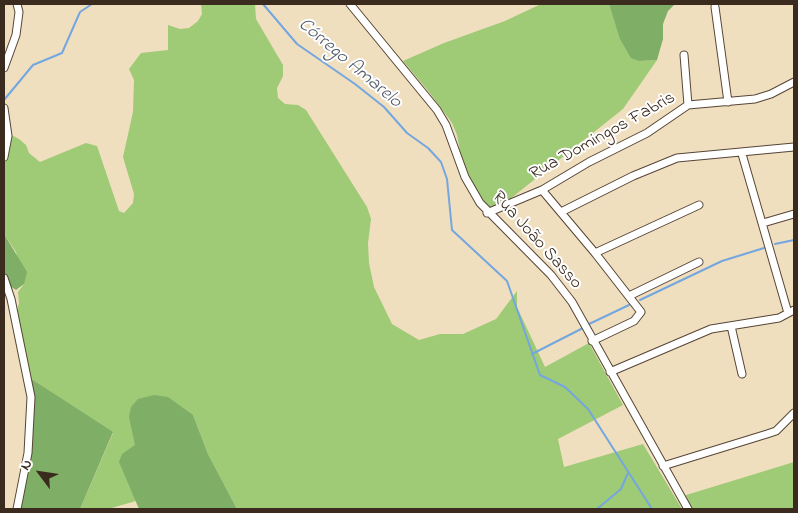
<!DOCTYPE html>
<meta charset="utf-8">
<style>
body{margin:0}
#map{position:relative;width:798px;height:513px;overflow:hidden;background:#f0dfbf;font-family:"Indie Flower",sans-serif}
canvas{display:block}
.frame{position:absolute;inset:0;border:5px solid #3b2a1e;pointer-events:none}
.north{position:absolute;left:15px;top:448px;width:50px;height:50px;-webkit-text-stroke:4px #fff;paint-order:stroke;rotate:301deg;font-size:14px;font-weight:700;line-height:20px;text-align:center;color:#3b2a1e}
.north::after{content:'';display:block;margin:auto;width:18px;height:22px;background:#3b2a1e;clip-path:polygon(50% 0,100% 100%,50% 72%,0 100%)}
</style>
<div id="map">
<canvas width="798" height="513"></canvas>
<div class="frame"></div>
<div class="north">N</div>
</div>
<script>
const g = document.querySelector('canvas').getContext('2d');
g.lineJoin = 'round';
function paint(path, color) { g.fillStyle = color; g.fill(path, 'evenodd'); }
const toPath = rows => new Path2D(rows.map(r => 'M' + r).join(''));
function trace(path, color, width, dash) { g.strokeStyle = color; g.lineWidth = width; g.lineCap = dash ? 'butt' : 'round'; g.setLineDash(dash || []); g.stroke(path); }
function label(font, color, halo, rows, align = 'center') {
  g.font = font + ' "Indie Flower",sans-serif'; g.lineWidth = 4; g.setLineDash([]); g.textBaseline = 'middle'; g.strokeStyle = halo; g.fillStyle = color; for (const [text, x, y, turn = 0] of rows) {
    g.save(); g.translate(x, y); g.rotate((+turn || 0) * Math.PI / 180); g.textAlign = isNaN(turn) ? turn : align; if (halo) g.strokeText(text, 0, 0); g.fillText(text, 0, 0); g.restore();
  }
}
const green = toPath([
 [201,4,255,4,256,19,283,65,283,76,277,88,278,98,285,104,298,105,306,110,367,207,371,219,368,243,369,263,374,287,392,324,419,340,440,334,463,334,496,319,517,291,517,307,545,367,589,343,623,405,558,439,564,467,643,444,682,509,237,509,208,454,193,415,123,454,136,501,108,509,80,509,113,433,30,378,16,315,19,303,18,292,24,284,16,252,4,234,4,131,19,139,26,145,29,153,40,162,86,143,97,146,119,211,124,213,133,203,134,194,123,157,133,112,134,80,129,69,141,53,168,50,168,25,180,29,189,28,198,21,202,14],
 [541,4,609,4,616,25,639,61,657,60,623,109,505,203,491,208,482,200,462,162,457,135,452,123,429,92,403,61,444,43,505,21],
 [794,462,794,509,691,509,683,496]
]);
const forest = toPath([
 [609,4,675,4,668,11,663,24,663,39,657,60,639,61,631,58,620,39],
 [4,234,27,272,24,284,16,290,4,282],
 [30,378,113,432,80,509,18,509,26,443],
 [154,395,168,397,193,415,208,454,237,509,139,509,119,462,122,454,135,445,129,417,131,407,138,399]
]);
const stream = toPath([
 [263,4,297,44,355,84,384,107,407,133,428,148,441,162,447,179,452,230,507,281,540,375,565,387,588,409,652,509],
 [4,100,33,65,62,53,80,12,92,4],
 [775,244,794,240],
 [640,300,722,261,764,248],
 [587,325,629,305],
 [532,354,583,328],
 [597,509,621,489,628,473]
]);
const minor = toPath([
 [350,4,437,110,446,125,465,177,480,203,551,275,572,302,688,509],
 [715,7,728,102],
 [684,55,688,105],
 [4,68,16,35,19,12,17,4],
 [4,108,8,136,4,157],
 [742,154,788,313],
 [542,190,595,253,641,312,634,321,592,341],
 [561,212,633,176,677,158,794,147],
 [487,213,542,190,589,162,647,133,688,105,755,99,771,94,794,82],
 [763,223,794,214],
 [595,253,699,205],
 [4,278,11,299,31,397,28,453,17,509],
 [629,296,699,262],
 [731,326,742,374],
 [610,372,711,329,779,318,794,310],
 [663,466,767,434,776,431,794,413]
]);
const streetNames = [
 ["Rua Domingos Fabris",603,137,-29],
 ["Rua João Sasso",536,241,48]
];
const waterNames = [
 ["Córrego Amarelo",349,64,40]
];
paint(green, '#9fca76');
paint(forest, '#7fae67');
trace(stream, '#74a6df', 2);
trace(minor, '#564536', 9);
trace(minor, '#fff', 7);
label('18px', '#3b2a1e', '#fff', streetNames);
label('italic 19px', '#525c6b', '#fff', waterNames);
</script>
